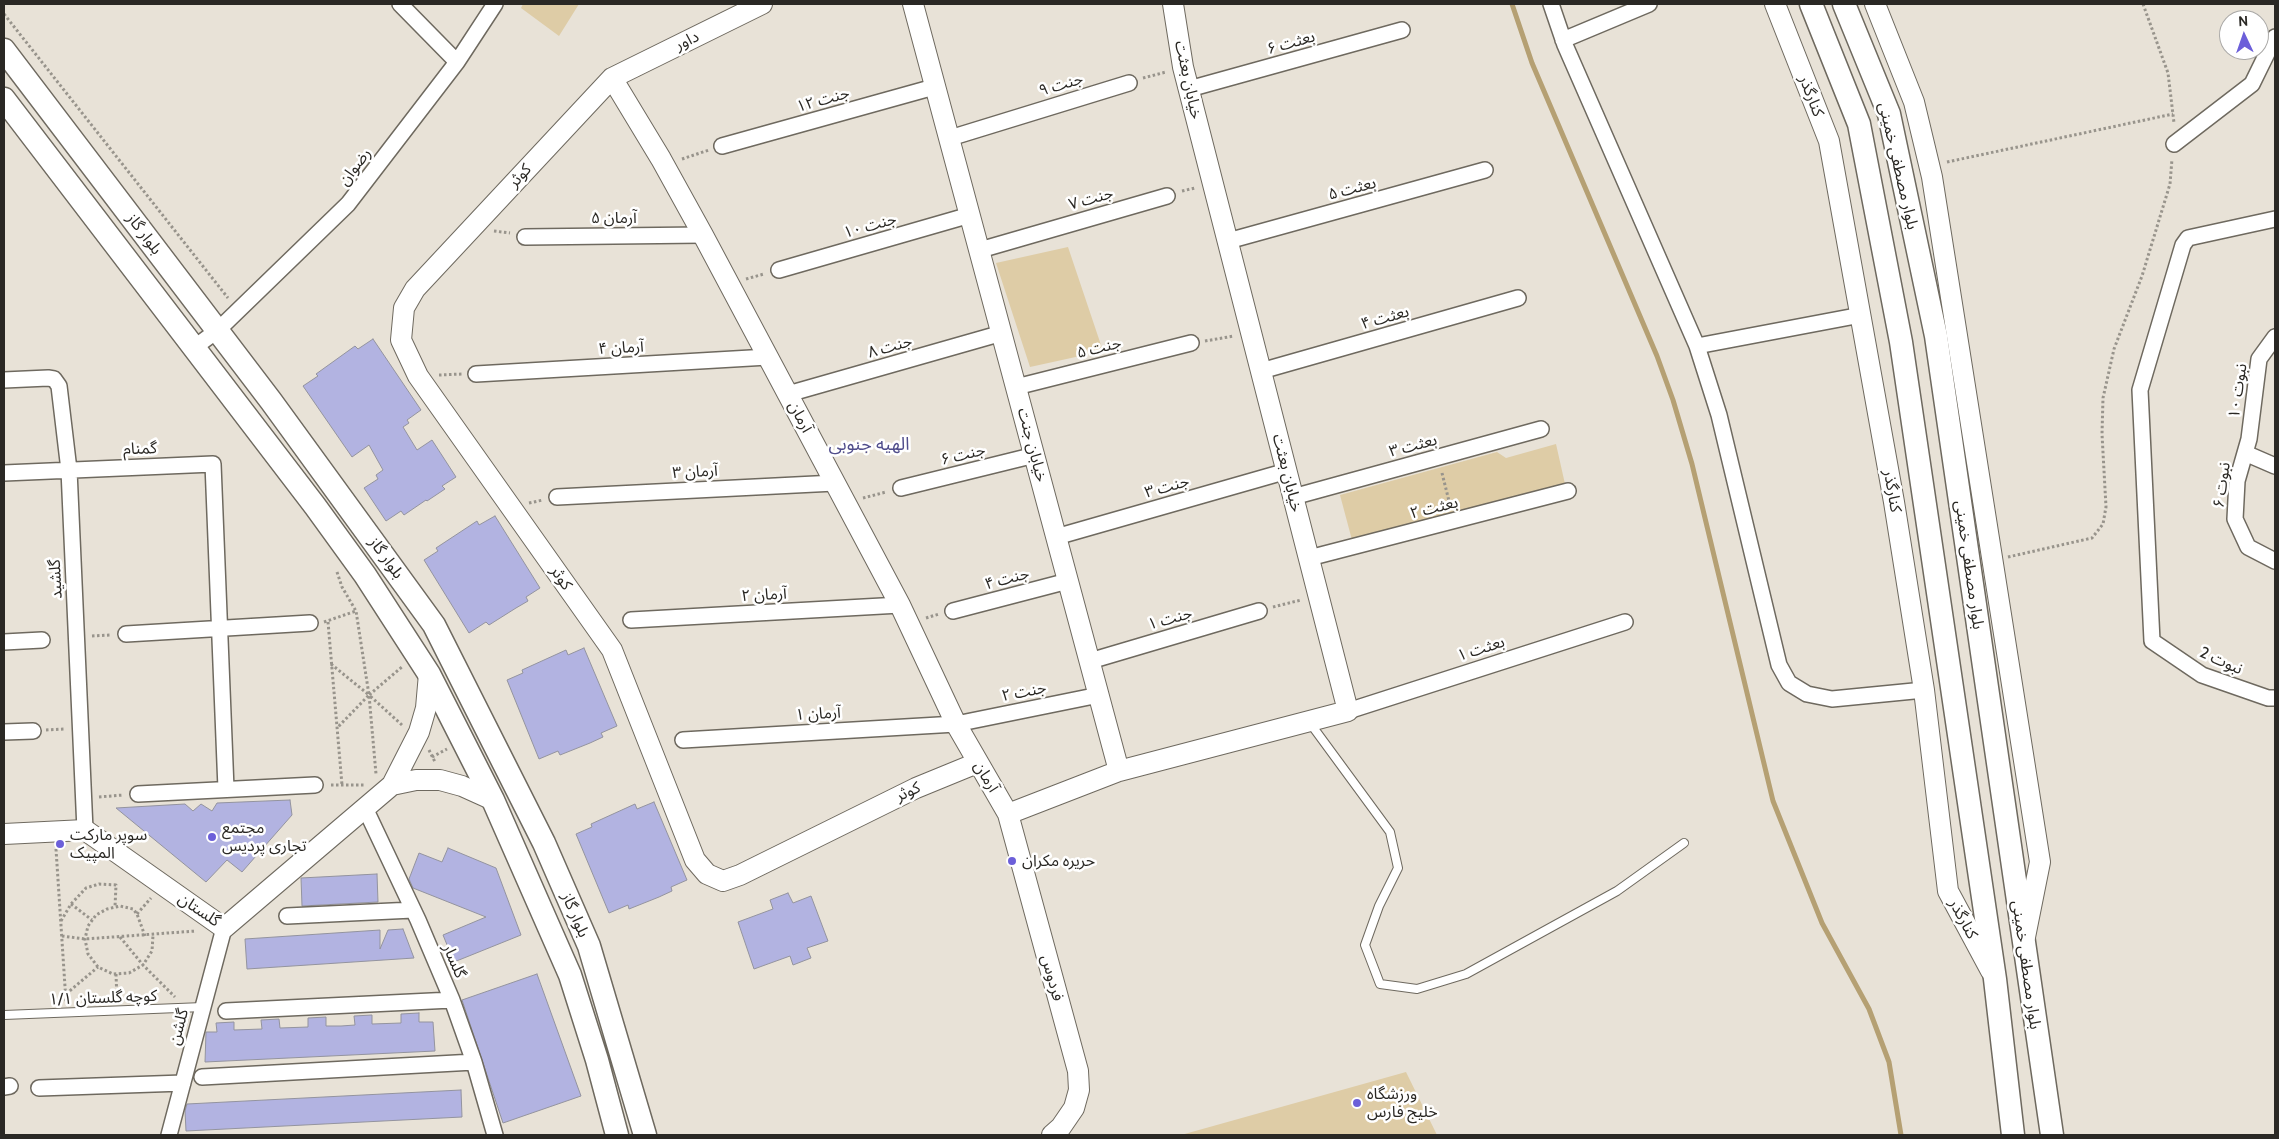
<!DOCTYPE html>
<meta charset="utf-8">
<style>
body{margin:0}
#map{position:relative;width:2279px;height:1139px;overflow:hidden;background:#e8e2d7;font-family:Cabin,sans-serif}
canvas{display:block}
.frame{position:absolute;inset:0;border:5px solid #2a2824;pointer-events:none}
.north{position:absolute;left:2219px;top:10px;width:50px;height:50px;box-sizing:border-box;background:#fff;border:1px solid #aaa9a7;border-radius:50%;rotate:357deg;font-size:14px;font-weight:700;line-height:20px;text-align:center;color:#2a2824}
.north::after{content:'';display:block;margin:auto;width:18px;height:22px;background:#6c5fd9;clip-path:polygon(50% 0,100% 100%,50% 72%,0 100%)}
</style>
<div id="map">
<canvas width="2279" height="1139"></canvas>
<div class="frame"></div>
<div class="north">N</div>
</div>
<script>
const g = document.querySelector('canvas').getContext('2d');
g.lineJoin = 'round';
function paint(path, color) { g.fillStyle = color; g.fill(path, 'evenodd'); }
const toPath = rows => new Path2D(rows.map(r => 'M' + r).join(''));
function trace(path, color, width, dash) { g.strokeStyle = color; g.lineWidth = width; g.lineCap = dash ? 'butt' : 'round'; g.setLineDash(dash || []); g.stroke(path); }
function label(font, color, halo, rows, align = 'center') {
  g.font = font + ' Cabin,"Noto Sans Arabic",sans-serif'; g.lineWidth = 5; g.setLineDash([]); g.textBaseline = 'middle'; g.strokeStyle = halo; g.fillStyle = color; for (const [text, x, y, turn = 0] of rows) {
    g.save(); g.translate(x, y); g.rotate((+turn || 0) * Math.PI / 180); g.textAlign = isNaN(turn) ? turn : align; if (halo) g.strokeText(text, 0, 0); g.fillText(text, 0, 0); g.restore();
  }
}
const green = toPath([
 [523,4,579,4,559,36,521,8],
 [1068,247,1103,351,1030,367,996,263],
 [1556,444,1565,484,1352,540,1340,495,1497,452,1506,458],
 [1406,1072,1437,1135,1181,1135]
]);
const stream = toPath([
 [1512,4,1532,63,1657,356,1673,400,1692,464,1773,801,1822,923,1869,1009,1889,1062,1901,1135]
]);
const building = toPath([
 [373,339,421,410,407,420,409,423,403,427,417,450,432,440,456,477,442,486,445,489,427,501,426,500,404,515,401,511,386,521,364,488,378,479,376,475,383,470,369,445,352,457,303,386,318,376,316,374,355,346,358,349,373,339],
 [495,516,540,588,526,597,528,601,516,608,489,625,486,622,469,633,424,560,438,551,436,548,477,521,479,525,495,516],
 [584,648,617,726,601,733,603,737,590,743,560,755,558,751,539,759,507,680,523,673,522,670,566,650,568,655,584,648],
 [290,800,292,815,242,872,227,860,206,882,116,808,185,804,193,811,201,804,212,811,217,803,290,800],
 [654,802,687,880,671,887,672,891,659,897,629,909,628,905,609,913,576,834,592,827,591,824,635,804,637,809,654,802],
 [448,848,496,868,521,935,454,962,443,935,486,917,413,888,409,879,419,853,442,862,448,848],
 [377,874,378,902,302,906,301,878,377,874],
 [788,893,793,903,811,896,828,941,807,948,811,958,793,965,790,956,754,969,738,922,773,909,770,900,788,893],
 [403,929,414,958,247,969,245,939,380,930,380,949,388,930,403,929],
 [537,974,581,1096,503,1123,462,1000,537,974],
 [419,1013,419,1022,433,1022,435,1051,205,1062,206,1032,217,1032,216,1023,234,1022,234,1030,262,1029,261,1020,279,1019,280,1028,308,1027,308,1018,326,1017,326,1026,341,1026,355,1025,354,1016,372,1015,372,1024,401,1023,401,1014,419,1013],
 [461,1090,462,1117,186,1131,185,1111,187,1104,461,1090]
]);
const path = toPath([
 [2143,4,2168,73,2174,123],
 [4,14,228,298],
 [1143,78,1166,72],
 [682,159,709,150],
 [1947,162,2173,114],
 [1182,191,1195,188],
 [494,231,510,233],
 [746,279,764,274],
 [1205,341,1234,336],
 [439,375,462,374],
 [1442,473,1450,505],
 [863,498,886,492],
 [529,503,543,500],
 [2008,557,2092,538,2103,524,2106,507,2102,434,2103,398,2114,349,2142,276,2170,184,2172,159],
 [337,572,342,587,356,611],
 [1273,607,1301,600],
 [926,618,939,614],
 [324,622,356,611,369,695,376,774],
 [328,622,342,785],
 [92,636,111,635],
 [331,664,369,695,337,728],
 [402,725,369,695,403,666],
 [46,730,65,729],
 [429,750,435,762],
 [432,757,447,749],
 [331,785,364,785],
 [99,797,123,795],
 [56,849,66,1002],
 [71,904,92,920],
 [137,914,151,898],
 [61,921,71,904,86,888,99,884,116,885,115,907],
 [62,936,85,939,196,931],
 [145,936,137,914,133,909,120,906,107,909,96,915,88,926,85,939,88,954,98,967,113,974,129,973,143,965,152,951,153,935],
 [120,937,143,965,175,997],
 [116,974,117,1000],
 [66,994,98,967]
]);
const service = toPath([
 [1310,723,1390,832,1398,868,1379,906,1365,945,1380,984,1417,989,1466,974,1617,891,1684,843],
 [4,1015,203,1007]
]);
const minor = toPath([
 [400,4,457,62],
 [1551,4,1565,45,1697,346,1719,415,1779,665,1789,683,1807,694,1832,699,1924,690],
 [1563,40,1649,4],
 [1189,89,1402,30],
 [950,138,1129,83],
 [2174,144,2252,84,2275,37],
 [722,146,934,87],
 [2275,219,2188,238,2183,245,2140,390,2152,641,2202,675,2268,698,2275,698],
 [525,237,703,235],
 [1228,241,1485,170],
 [980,250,1167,196],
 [779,270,970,215],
 [2275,337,2259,359,2249,439,2237,481,2235,519,2248,547,2275,561],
 [1697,346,1861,315],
 [195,347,218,330,348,204,457,62,495,4],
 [1261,371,1518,298],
 [476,374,768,357],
 [4,380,48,378,54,379,59,386,69,470,85,830],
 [1016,387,1191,343],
 [788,394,1002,333],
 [2245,453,2275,466],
 [4,473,213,464,226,789],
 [901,488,1035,455],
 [557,497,835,483],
 [1293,497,1541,429],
 [1056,537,1287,471],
 [1309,558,1568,491],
 [953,611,1068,581],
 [631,620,900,605],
 [126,634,310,623],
 [4,642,42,640],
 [1090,661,1259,611],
 [1348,711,1625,622],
 [4,732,33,731],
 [683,740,956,724,1099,695],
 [138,794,315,785],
 [365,808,418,920,452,1000,474,1062,495,1135],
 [287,916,413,910],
 [226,1011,452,1000],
 [202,1077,474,1062],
 [4,1087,10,1086],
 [39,1088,183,1083],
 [169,1135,224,928]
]);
const tertiary = toPath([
 [762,4,612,78,415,289,404,308,401,340,418,376,612,650,695,860,707,874,723,881,740,875,916,788,977,763],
 [913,4,1119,771,1008,814],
 [1775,4,1829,141,1894,502,1924,690,1948,891,1991,971],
 [1875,4,1914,102,1932,177,2040,862,2025,937],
 [612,78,661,159,703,235,900,605,956,724,1008,814,1078,1071,1079,1090,1074,1108,1061,1127,1052,1135],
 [429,674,426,708,419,732,392,785,416,780,440,780,462,786,493,800],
 [1119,771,1348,711,1183,67,1173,4],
 [4,834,85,830,224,928,392,785]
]);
const secondary = toPath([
 [1811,4,1859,124,1901,342,1995,979,2013,1135],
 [1844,4,1889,114,1936,336,2052,1135],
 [4,50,271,401,434,625,544,843,589,946,645,1135],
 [4,99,315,506,365,575,429,674,493,800,570,975,597,1060,617,1135]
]);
const markers = [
 [212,837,5,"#6c5fd9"],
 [60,844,5,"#6c5fd9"],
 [1012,861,5,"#6c5fd9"],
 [1357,1103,5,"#6c5fd9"]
];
const streetNames = [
 ["داور",687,41,-26],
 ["بعثت ۶",1291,43,-16],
 ["خیابان بعثت",1188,80,78],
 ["جنت ۹",1061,85,-17],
 ["کنارگذر",1811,96,69],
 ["جنت ۱۲",823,100,-16],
 ["بلوار مصطفی خمینی",1898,166,77],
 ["رضوان",355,167,-53],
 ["کوثر",520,176,-47],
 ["بعثت ۵",1352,189,-15],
 ["جنت ۷",1091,199,-16],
 ["آرمان ۵",614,218],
 ["جنت ۱۰",870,226,-16],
 ["بلوار گاز",144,234,53],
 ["بعثت ۴",1385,318,-16],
 ["جنت ۸",890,347,-16],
 ["آرمان ۴",621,348,-3],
 ["جنت ۵",1099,348,-14],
 ["نبوت ۱۰",2238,391,-82],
 ["آرمان",800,417,62],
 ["خیابان جنت",1032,445,75],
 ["بعثت ۳",1413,446,-15],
 ["گمنام",140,449,-2],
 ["جنت ۶",963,455,-14],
 ["آرمان ۳",695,472,-3],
 ["خیابان بعثت",1287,473,76],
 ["نبوت ۶",2222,485,-82],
 ["جنت ۳",1167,487,-16],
 ["کنارگذر",1892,491,80],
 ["بعثت ۲",1434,508,-14],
 ["بلوار گاز",386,558,54],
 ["بلوار مصطفی خمینی",1969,565,82],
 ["کوثر",561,578,55],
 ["گلشید",56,579,-93],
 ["جنت ۴",1007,579,-15],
 ["آرمان ۲",764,595,-3],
 ["جنت ۱",1170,619,-16],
 ["بعثت ۱",1481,649,-18],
 ["نبوت 2",2221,661,24],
 ["جنت ۲",1024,692,-11],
 ["آرمان ۱",818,714,-3],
 ["آرمان",986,777,59],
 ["کوثر",908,792,-25],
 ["گلستان",199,910,34],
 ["بلوار گاز",575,915,67],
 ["کنارگذر",1963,919,62],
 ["گلسار",454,961,67],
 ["بلوار مصطفی خمینی",2026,965,82],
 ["فردوس",1052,978,75],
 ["کوچه گلستان ۱/۱",103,998,-2],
 ["گلشن",179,1027,-75]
];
const poiNames = [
 ["مجتمع",222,828],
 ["تجاری پردیس",222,846],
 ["سوپر مارکت",70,835],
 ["المپیک",70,853],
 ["حریره مکران",1022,861],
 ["ورزشگاه",1367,1094],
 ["خلیج فارس",1367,1112]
];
const neighbourhoodNames = [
 ["الهیه جنوبی",869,445]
];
paint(green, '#decca6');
trace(stream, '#b5a073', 5);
paint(building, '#b2b3e1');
trace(building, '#93939e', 1);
trace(service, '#6e695f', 10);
trace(minor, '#6e695f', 18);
trace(tertiary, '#6e695f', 22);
trace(secondary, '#6e695f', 25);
trace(path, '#98948c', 3, [2.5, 2.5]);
trace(service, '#fff', 8);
trace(minor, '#fff', 15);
trace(tertiary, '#fff', 20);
trace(secondary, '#fff', 22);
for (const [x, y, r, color] of markers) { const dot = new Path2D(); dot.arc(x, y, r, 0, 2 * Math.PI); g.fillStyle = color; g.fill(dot); trace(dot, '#fff', 2); }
label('16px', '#2a2824', '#fff', streetNames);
label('16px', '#2a2824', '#fff', poiNames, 'left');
label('18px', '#504d8b', '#fff', neighbourhoodNames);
</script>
